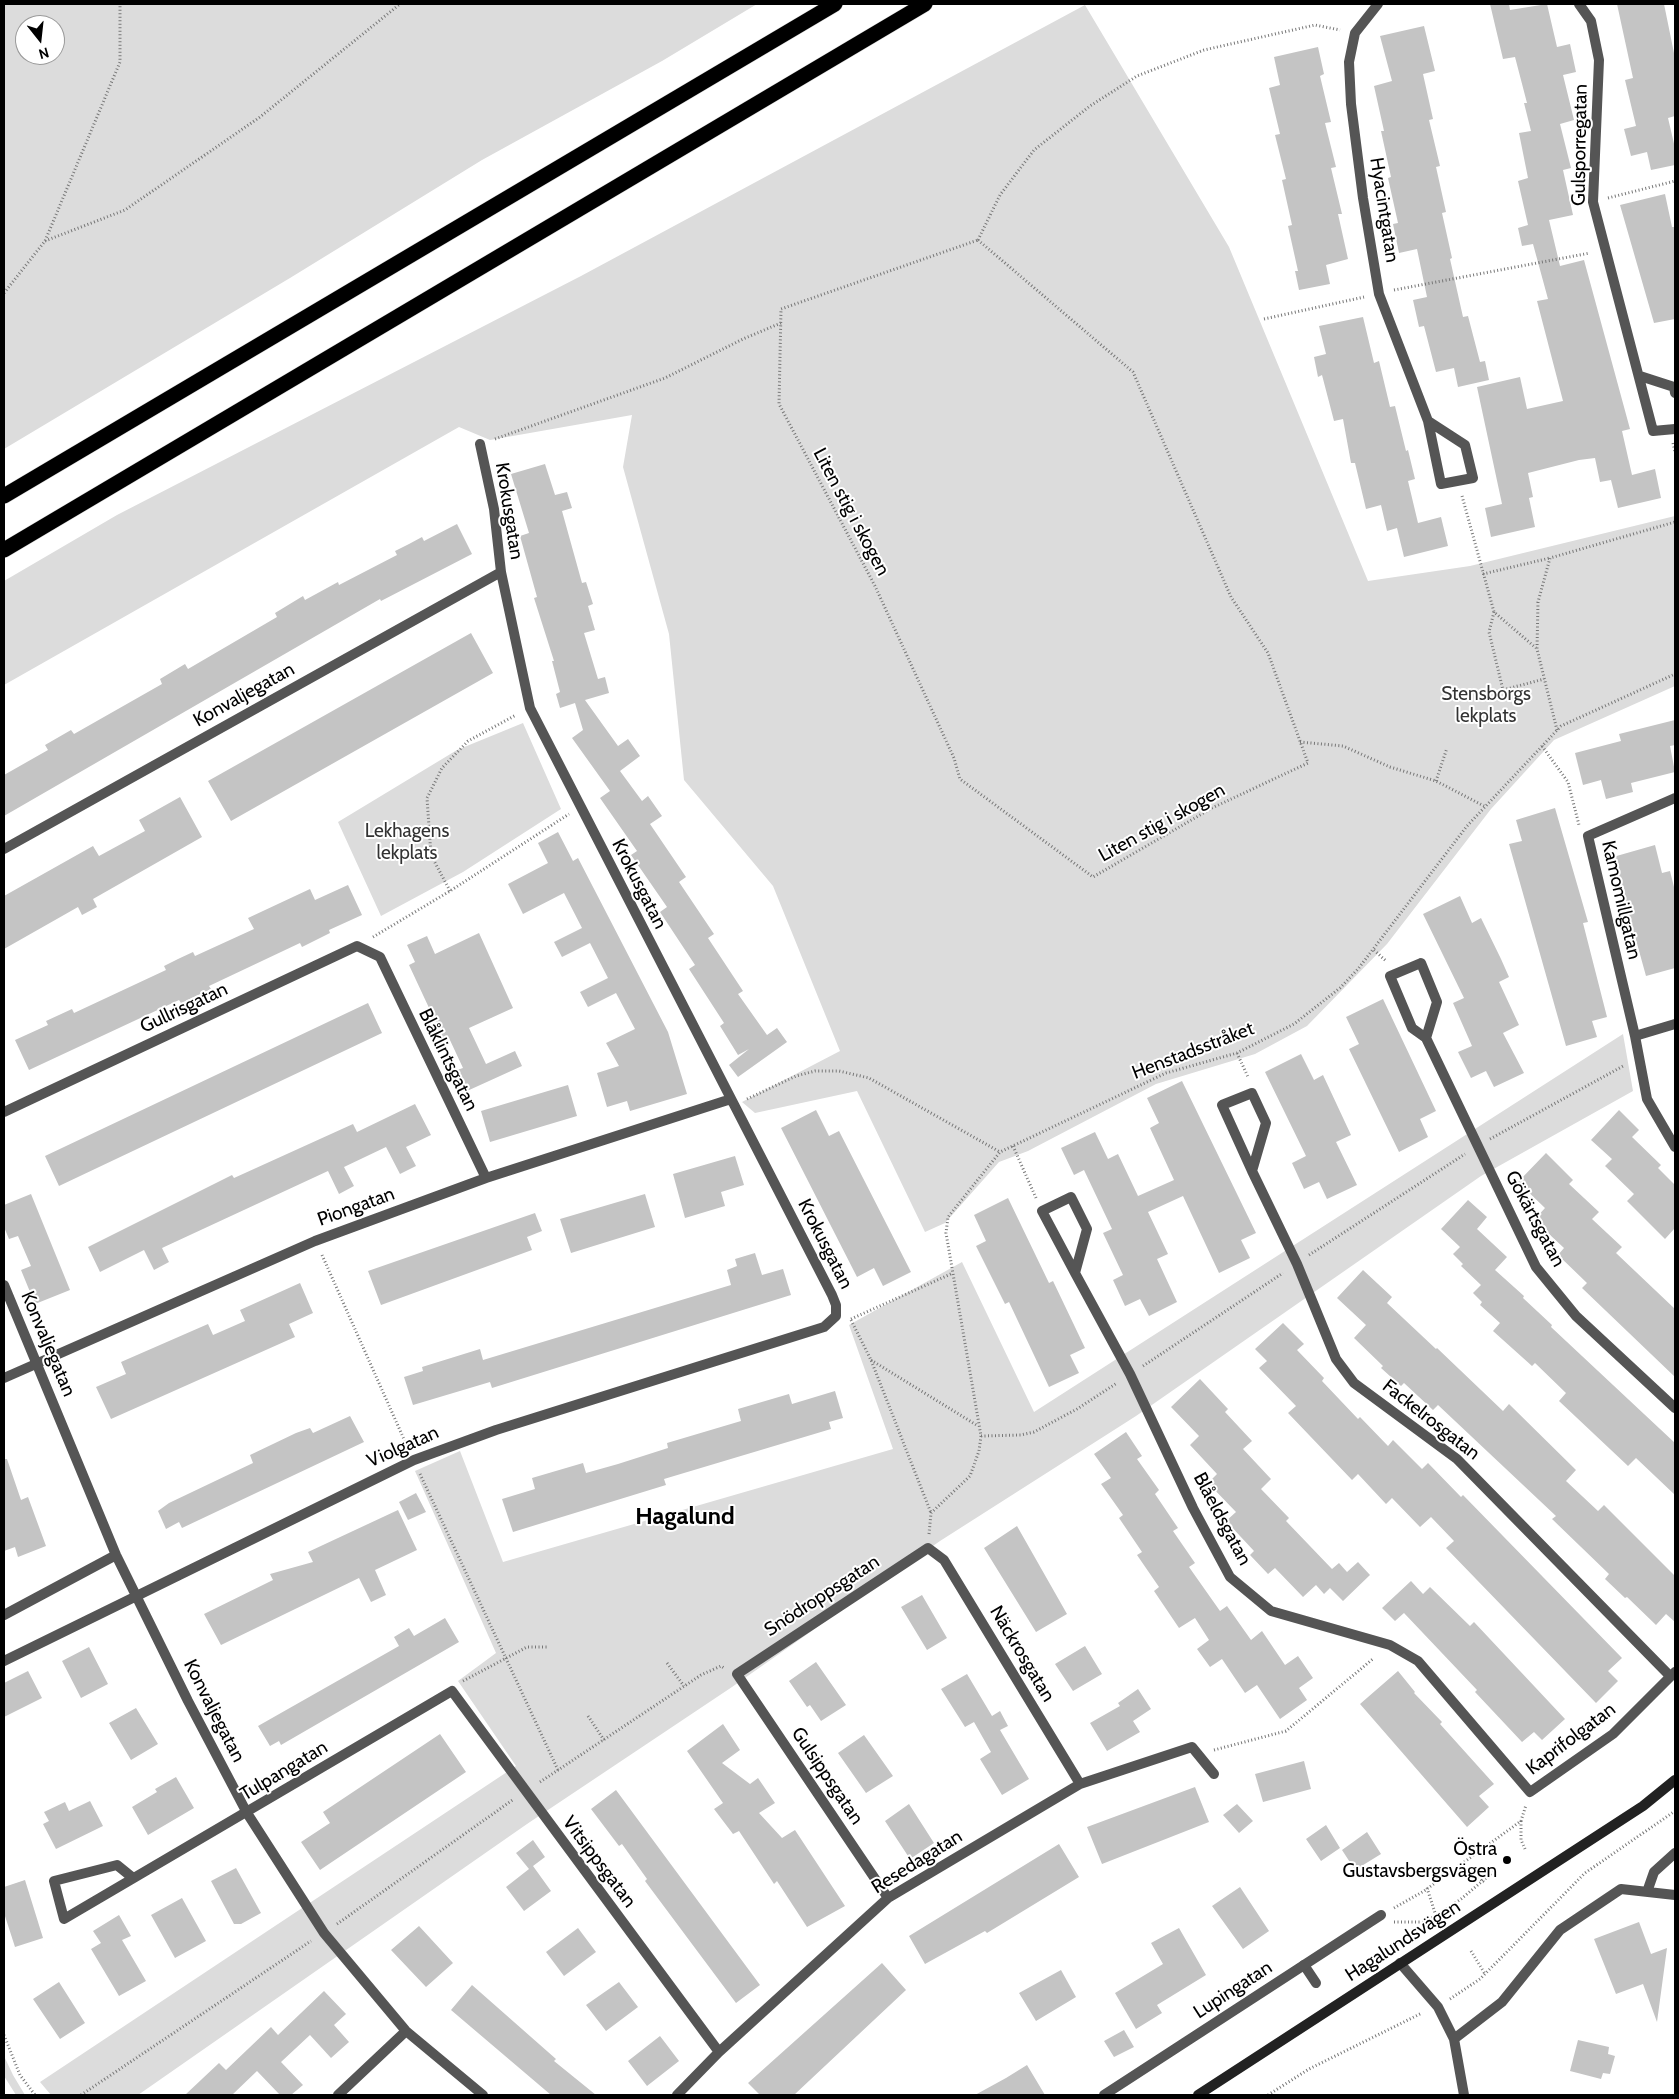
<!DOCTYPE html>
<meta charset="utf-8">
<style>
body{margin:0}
#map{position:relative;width:1679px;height:2099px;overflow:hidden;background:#fff;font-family:Cabin,sans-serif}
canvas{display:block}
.frame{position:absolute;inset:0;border:5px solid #000;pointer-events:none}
.north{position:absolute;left:15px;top:15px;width:50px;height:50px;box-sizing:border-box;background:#fff;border:1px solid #999;border-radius:50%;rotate:164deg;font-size:14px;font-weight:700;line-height:20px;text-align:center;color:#000}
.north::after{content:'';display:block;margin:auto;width:18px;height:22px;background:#000;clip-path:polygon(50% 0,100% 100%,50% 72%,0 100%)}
</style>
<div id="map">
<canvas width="1679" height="2099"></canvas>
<div class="frame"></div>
<div class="north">N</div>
</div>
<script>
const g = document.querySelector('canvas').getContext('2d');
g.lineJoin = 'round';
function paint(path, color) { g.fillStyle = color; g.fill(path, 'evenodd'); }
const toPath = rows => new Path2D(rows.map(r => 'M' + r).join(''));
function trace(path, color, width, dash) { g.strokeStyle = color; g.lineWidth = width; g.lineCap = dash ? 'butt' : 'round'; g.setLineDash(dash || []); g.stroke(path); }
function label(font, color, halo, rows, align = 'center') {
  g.font = font + ' Cabin,sans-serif'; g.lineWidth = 4; g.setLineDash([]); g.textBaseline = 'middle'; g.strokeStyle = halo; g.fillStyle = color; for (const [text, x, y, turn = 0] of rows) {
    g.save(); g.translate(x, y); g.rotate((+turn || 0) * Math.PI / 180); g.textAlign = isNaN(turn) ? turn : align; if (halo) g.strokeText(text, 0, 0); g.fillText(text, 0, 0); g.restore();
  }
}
const green = toPath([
 [4,4,757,4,662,61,482,160,290,278,4,449],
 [25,25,55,25,55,55,25,55],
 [1085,5,1229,247,1368,581,1470,566,1675,516,1675,686,1554,740,1491,809,1387,944,1307,1026,1255,1054,1156,1084,1028,1151,999,1162,945,1223,925,1232,857,1091,755,1113,742,1102,840,1051,773,886,684,780,669,634,623,467,632,415,490,440,459,427,4,685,4,581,117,515,581,276],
 [523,723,561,809,463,872,381,916,338,822,457,750],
 [1623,1034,1633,1091,1481,1176,1136,1416,940,1541,732,1687,527,1824,138,2095,51,2095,40,2082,516,1766,458,1681,496,1653,415,1471,460,1451,503,1562,893,1449,849,1325,962,1262,1034,1412],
 [4,2056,13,2075,25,2095,16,2095,4,2076]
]);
const building = toPath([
 [1490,4,1509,4,1510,10,1547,4,1557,47,1570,44,1576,72,1563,75,1574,120,1560,124,1571,168,1563,170,1573,215,1549,220,1560,266,1584,260,1630,429,1622,431,1632,475,1655,469,1661,498,1618,508,1611,480,1600,482,1595,458,1579,460,1528,473,1533,497,1529,498,1535,527,1491,537,1485,508,1502,504,1477,387,1520,377,1527,409,1563,401,1537,301,1548,299,1533,244,1522,246,1518,228,1528,225,1518,181,1528,178,1519,133,1531,131,1524,103,1527,103,1515,57,1503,59],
 [1617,4,1664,4,1675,58,1675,116,1668,118,1675,148,1675,165,1651,170,1647,152,1631,156,1624,129,1636,126,1625,80,1633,78],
 [1424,26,1435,71,1423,74,1433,119,1429,120,1440,166,1436,167,1446,212,1442,213,1452,258,1450,259,1463,317,1468,316,1480,362,1485,361,1489,380,1458,387,1454,368,1436,372,1424,326,1419,327,1413,300,1427,297,1417,249,1399,253,1393,224,1398,223,1388,178,1391,177,1381,131,1384,131,1374,86,1392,81,1380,36],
 [1318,47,1324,74,1320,76,1331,122,1325,123,1336,167,1331,168,1342,214,1338,214,1348,259,1326,265,1330,284,1299,290,1295,271,1298,271,1288,226,1292,225,1282,180,1286,179,1275,135,1280,134,1269,88,1280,85,1274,57],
 [1665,194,1672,227,1675,227,1675,319,1654,323,1620,205],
 [1363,317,1374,363,1379,361,1390,407,1395,406,1406,451,1408,450,1415,479,1408,481,1418,523,1441,517,1448,546,1404,557,1397,528,1387,531,1381,505,1366,509,1355,463,1351,463,1343,419,1334,421,1322,375,1318,377,1314,357,1326,354,1319,326],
 [545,464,555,495,567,492,572,508,562,511,582,583,586,582,593,604,588,606,595,630,584,633,598,679,605,677,609,693,585,700,618,746,628,739,640,756,620,771,642,801,648,796,662,816,650,824,686,877,679,882,714,934,708,938,743,991,738,994,767,1035,777,1028,787,1042,738,1077,729,1065,749,1049,738,1055,720,1026,724,1023,689,969,695,965,660,912,667,907,631,855,637,851,600,798,610,791,572,738,583,730,575,703,560,708,556,694,560,692,552,661,554,661,534,598,537,597,520,536,529,533,511,474],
 [457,524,472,554,381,601,380,599,4,816,4,775,48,750,45,745,71,730,74,734,162,684,160,679,185,664,188,669,277,617,275,613,303,596,305,600,338,582,339,585,397,555,395,551,409,544,422,537,424,541],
 [471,633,493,673,231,821,208,781],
 [1675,720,1675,745,1670,746,1675,772,1631,783,1633,792,1606,799,1601,780,1583,785,1575,753,1621,741,1619,734],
 [180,797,202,837,93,899,97,907,82,915,78,907,4,949,4,896,93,846,99,856,145,831,139,820],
 [1555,808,1588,922,1583,923,1607,1017,1592,1021,1597,1037,1566,1046,1509,844,1522,841,1516,820],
 [558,832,573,861,578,858,668,1032,687,1094,630,1111,627,1101,607,1107,597,1073,619,1066,606,1043,635,1029,616,993,588,1007,580,992,608,978,590,943,562,957,554,942,582,928,564,893,523,914,508,884,548,863,538,843],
 [1655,845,1662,873,1670,871,1675,891,1675,968,1646,976,1613,857],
 [348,885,362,915,329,930,330,933,302,947,300,943,209,986,211,989,181,1003,179,1000,29,1070,15,1040,48,1025,46,1021,72,1009,74,1013,166,970,164,966,178,959,193,952,195,956,254,929,248,918,310,889,315,900],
 [1460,896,1472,923,1481,918,1501,959,1509,977,1499,982,1519,1025,1503,1033,1524,1073,1494,1087,1486,1071,1471,1078,1458,1052,1472,1046,1453,1003,1464,998,1423,914],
 [479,933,513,1008,469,1028,486,1064,515,1051,522,1066,467,1091,457,1070,463,1068,449,1038,444,1040,409,965,415,962,407,945,427,936,435,954],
 [1383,999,1436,1111,1420,1119,1428,1137,1399,1152,1349,1049,1359,1044,1346,1017],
 [368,1003,382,1033,59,1186,45,1156],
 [1301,1054,1314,1080,1323,1075,1351,1135,1336,1142,1357,1185,1327,1199,1319,1182,1304,1189,1292,1163,1306,1156,1265,1072],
 [1182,1081,1256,1233,1241,1240,1250,1258,1219,1273,1183,1196,1148,1212,1168,1254,1157,1259,1177,1302,1149,1316,1140,1299,1125,1306,1113,1280,1123,1275,1103,1233,1112,1229,1084,1170,1074,1175,1061,1148,1095,1132,1108,1159,1118,1154,1138,1196,1174,1180,1150,1128,1159,1123,1147,1098],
 [568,1085,577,1116,490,1142,481,1111],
 [415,1104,431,1135,406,1147,416,1166,400,1174,386,1147,344,1167,354,1186,339,1194,328,1171,162,1248,169,1262,154,1270,144,1250,100,1272,88,1247,232,1175,234,1178,353,1124,357,1132],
 [816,1110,829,1136,839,1131,911,1272,883,1286,874,1268,857,1277,781,1128],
 [1619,1110,1639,1130,1632,1137,1661,1165,1658,1168,1675,1185,1675,1228,1665,1239,1627,1201,1634,1194,1605,1166,1612,1159,1591,1140],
 [1546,1153,1573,1180,1569,1184,1599,1212,1592,1219,1622,1247,1616,1253,1675,1309,1675,1377,1582,1288,1587,1283,1558,1255,1564,1248,1534,1220,1545,1208,1518,1182],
 [735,1156,744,1185,721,1192,725,1206,685,1218,673,1174],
 [31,1194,70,1290,35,1304,21,1270,31,1266,18,1236,9,1239,4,1227,4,1205],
 [645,1194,655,1227,571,1253,560,1219],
 [1008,1198,1049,1283,1053,1281,1085,1348,1070,1355,1079,1373,1049,1387,1009,1302,1005,1304,976,1246,986,1241,974,1215],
 [1468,1200,1487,1217,1477,1229,1507,1257,1495,1270,1524,1296,1523,1298,1552,1325,1551,1327,1675,1443,1675,1495,1636,1458,1628,1466,1559,1401,1566,1393,1535,1363,1532,1366,1493,1331,1500,1323,1480,1305,1482,1302,1473,1293,1481,1285,1461,1266,1463,1264,1453,1254,1460,1247,1441,1229],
 [535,1213,542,1231,527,1237,532,1250,381,1305,368,1271],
 [755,1253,762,1275,783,1269,791,1295,492,1388,490,1382,413,1405,404,1377,423,1371,422,1367,480,1349,483,1360,731,1285,727,1270,737,1266,735,1259],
 [1363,1270,1392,1297,1387,1303,1436,1349,1437,1348,1503,1411,1509,1404,1576,1470,1566,1481,1598,1511,1604,1505,1675,1576,1675,1622,1666,1614,1656,1625,1627,1597,1625,1598,1605,1579,1609,1574,1552,1519,1556,1516,1438,1405,1433,1410,1404,1383,1401,1386,1381,1368,1383,1366,1354,1338,1366,1325,1337,1298],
 [300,1283,313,1313,289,1324,295,1337,111,1419,96,1387,126,1374,121,1362,208,1324,213,1335,245,1321,240,1310],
 [1283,1323,1304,1344,1297,1350,1324,1378,1322,1381,1358,1419,1360,1417,1388,1446,1393,1440,1422,1469,1428,1463,1461,1497,1463,1495,1622,1658,1608,1671,1618,1681,1596,1703,1446,1548,1454,1541,1431,1517,1420,1527,1392,1498,1386,1504,1358,1474,1352,1480,1288,1413,1296,1406,1259,1368,1267,1361,1255,1349],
 [1200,1379,1228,1409,1225,1412,1252,1441,1243,1449,1271,1479,1261,1489,1289,1518,1286,1521,1332,1569,1339,1563,1347,1572,1358,1562,1370,1575,1343,1601,1330,1588,1324,1594,1316,1585,1303,1597,1275,1568,1268,1574,1250,1555,1254,1551,1226,1521,1236,1512,1208,1483,1217,1474,1190,1445,1199,1436,1171,1407],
 [835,1391,843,1418,829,1422,831,1429,664,1479,666,1485,513,1532,502,1499,535,1489,532,1478,583,1463,586,1473,618,1464,668,1448,667,1443,741,1421,738,1409,789,1394,792,1404],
 [350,1416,364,1442,182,1528,179,1522,166,1529,158,1511,169,1503,253,1463,250,1455,296,1433,310,1428,313,1433],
 [1126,1432,1142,1456,1137,1459,1159,1490,1155,1494,1178,1528,1173,1531,1195,1563,1189,1567,1220,1611,1227,1606,1251,1640,1262,1631,1285,1665,1298,1656,1313,1678,1299,1688,1307,1700,1280,1719,1257,1685,1245,1693,1222,1659,1210,1667,1197,1649,1209,1640,1195,1618,1179,1628,1154,1591,1159,1587,1137,1555,1142,1552,1119,1518,1123,1515,1101,1484,1111,1478,1094,1454],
 [4,1459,7,1459,21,1500,28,1497,46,1546,18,1557,15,1547,4,1551],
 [416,1493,426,1512,408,1520,399,1502],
 [398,1510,417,1550,375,1570,386,1595,371,1602,359,1578,221,1645,204,1614,273,1580,270,1574,313,1562,308,1552],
 [1017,1526,1067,1614,1036,1632,984,1548],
 [1411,1581,1423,1594,1430,1587,1470,1626,1474,1622,1565,1719,1542,1740,1534,1732,1522,1742,1475,1692,1477,1690,1404,1613,1395,1621,1382,1608],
 [922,1595,947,1638,927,1650,901,1607],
 [445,1618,459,1642,281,1745,279,1741,270,1746,258,1726,399,1646,394,1637,409,1628,414,1636],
 [1085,1646,1102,1674,1073,1691,1055,1664],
 [89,1647,108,1684,81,1698,62,1661],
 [816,1662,846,1705,821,1721,810,1705,807,1707,789,1681],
 [28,1671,42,1698,4,1717,4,1683],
 [1398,1671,1415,1692,1414,1693,1442,1722,1440,1724,1494,1784,1479,1796,1489,1807,1467,1827,1360,1704],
 [967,1674,992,1716,1000,1711,1008,1726,1000,1730,1029,1779,1002,1795,980,1759,991,1752,974,1722,965,1727,941,1689],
 [1138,1689,1151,1709,1133,1721,1140,1732,1107,1751,1090,1723,1120,1706,1118,1703],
 [136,1708,158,1744,131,1760,109,1723],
 [723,1724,740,1750,722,1763,750,1784,758,1778,775,1803,759,1813,782,1838,795,1830,845,1906,807,1927,777,1881,774,1884,739,1831,733,1834,714,1809,723,1803,687,1751],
 [440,1734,466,1772,320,1870,301,1842,330,1823,323,1812],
 [864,1735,893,1776,866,1793,838,1753],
 [1304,1761,1311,1789,1263,1802,1255,1774],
 [176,1777,194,1808,148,1835,132,1807,157,1792,155,1789],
 [1195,1787,1209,1822,1102,1864,1087,1827],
 [616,1790,760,1985,736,2003,645,1881,647,1879,622,1844,619,1846,591,1809],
 [90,1801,103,1826,56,1849,43,1824,49,1821,44,1812,65,1802,69,1811],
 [909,1804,934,1843,910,1859,885,1821],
 [1237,1804,1253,1821,1239,1833,1223,1815],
 [1326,1825,1340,1848,1321,1861,1306,1839],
 [1367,1832,1381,1854,1355,1870,1342,1850],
 [533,1840,545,1857,533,1866,551,1891,524,1911,506,1887,529,1869,516,1853],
 [1059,1844,1079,1877,987,1933,985,1931,925,1964,909,1936],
 [236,1868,261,1913,241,1924,234,1924,211,1881],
 [25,1880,43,1938,15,1947,4,1913,4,1887],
 [1240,1887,1269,1931,1243,1949,1212,1906],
 [182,1898,206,1941,175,1958,151,1915],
 [119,1915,131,1936,122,1940,146,1981,119,1996,91,1949,101,1943,93,1931],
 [1639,1922,1651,1954,1667,1948,1657,2022,1643,1984,1616,1994,1594,1939],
 [419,1926,453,1963,426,1987,391,1950],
 [578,1928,596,1952,564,1976,546,1952],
 [1179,1928,1206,1975,1157,2005,1162,2013,1136,2029,1115,1993,1163,1964,1151,1943],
 [882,1963,906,1990,794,2095,760,2095,748,2083],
 [1061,1970,1076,1997,1036,2021,1019,1993],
 [59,1982,85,2023,60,2039,33,1999],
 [619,1982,638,2007,606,2031,586,2005],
 [472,1985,556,2059,554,2061,596,2095,551,2095,451,2010],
 [324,1991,346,2014,334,2025,349,2042,331,2058,310,2035,281,2062,303,2085,291,2095,280,2095,257,2071,232,2095,185,2095,219,2063,226,2070,271,2027,278,2035],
 [1124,2030,1134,2047,1114,2057,1104,2041],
 [660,2036,679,2061,647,2086,628,2061],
 [1578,2040,1609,2047,1608,2054,1615,2056,1610,2074,1603,2073,1601,2079,1570,2071],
 [1027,2065,1045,2095,975,2095,1006,2078]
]);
const path = toPath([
 [1608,198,1675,181],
 [978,240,1133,372,1231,597,1268,653,1308,763,1212,808,1093,877,960,779,954,758,875,586,779,404,781,309,978,240],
 [978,240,1000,195,1034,150,1090,106,1137,76,1204,50,1315,25,1340,30],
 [45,241,125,210,260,117,400,4],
 [1394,290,1590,253],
 [4,293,45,241,120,62,120,4],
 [1264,319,1364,297],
 [495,439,665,378,743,339,781,323],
 [1673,443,1675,452],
 [1462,496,1494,612,1536,648],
 [1483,574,1550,558],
 [1494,612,1489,632,1503,690,1544,679],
 [1557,730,1537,649,1538,602,1550,558,1675,522],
 [1300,742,1343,746,1390,767,1436,781,1484,806],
 [1542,746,1568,782,1579,825],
 [1436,781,1447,748],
 [450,891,431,855,427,798,442,768,468,741,516,715],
 [373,937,450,891,569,814],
 [1374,950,1386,961],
 [1237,1053,1248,1077],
 [747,1099,796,1076,815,1071,839,1071,869,1078,1000,1152],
 [1490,1139,1625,1065],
 [1013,1146,1036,1198],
 [322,1255,407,1446],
 [1309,1255,1465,1154],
 [851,1319,953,1273],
 [851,1320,871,1360,931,1513],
 [871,1360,978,1426],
 [1143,1366,1283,1273],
 [981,1436,1021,1435,1034,1432,1077,1409,1117,1383],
 [420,1474,558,1770],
 [929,1534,931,1513,970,1476,979,1451,981,1436,946,1233,948,1217,1000,1152,1166,1073,1237,1053,1294,1024,1340,988,1358,969,1467,826,1561,726,1675,674],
 [667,1663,684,1686],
 [463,1681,527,1647,549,1647],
 [588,1716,604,1740],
 [1214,1750,1286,1731,1374,1658],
 [540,1782,701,1675,721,1666,724,1668],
 [1521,1821,1521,1840,1525,1849],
 [1461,1865,1484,1882],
 [1427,1888,1436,1916],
 [1394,1908,1424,1891,1521,1821,1526,1805],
 [1394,1922,1423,1922,1436,1916,1461,1899,1498,1868],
 [337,1924,514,1799],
 [1471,1951,1485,1974],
 [1450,1999,1480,1979,1585,1873,1675,1811],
 [4,2035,20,2075,35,2095],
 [81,2095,311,1941],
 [1268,2095,1309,2069,1422,2013]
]);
const lane = toPath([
 [1304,1965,1316,1983]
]);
const street = toPath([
 [1378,4,1355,33,1349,62,1351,104,1363,198,1379,294,1428,421,1441,484,1473,478,1465,445,1428,421],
 [1579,4,1591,21,1599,60,1593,202,1653,431,1675,429],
 [1640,376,1674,387,1675,393],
 [1675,798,1588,836,1635,1036,1647,1099,1675,1147],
 [4,849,501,572],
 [1635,1036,1675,1024],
 [1426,1038,1437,1002,1421,963,1390,976,1412,1028,1426,1038,1536,1267,1576,1316,1675,1408],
 [4,1112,357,946,380,957,486,1178],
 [1252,1171,1222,1105,1252,1093,1266,1123,1252,1171,1297,1264,1336,1359,1354,1383,1457,1459,1670,1676],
 [1075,1273,1087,1229,1071,1197,1042,1211,1075,1273,1130,1374,1193,1508,1230,1577,1271,1611,1390,1645,1418,1661,1530,1792,1613,1734,1675,1672],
 [4,1285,116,1555,188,1701,247,1813,324,1933,406,2031,483,2095],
 [4,1378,315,1241,486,1178,731,1099],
 [4,1615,116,1555],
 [4,1661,414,1460,496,1430,824,1327,836,1316,836,1305,832,1295,530,708,501,572,494,509,480,444],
 [133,1878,117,1865,54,1881,64,1919,452,1691,719,2052],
 [1647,1892,1654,1872,1675,1853],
 [888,1898,737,1674,928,1548,944,1560,1080,1784],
 [1400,1963,1438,2007,1454,2039,1464,2095],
 [1454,2039,1502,2002,1560,1930,1621,1889,1675,1895],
 [338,2095,406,2031],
 [677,2095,719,2052,888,1898,1080,1784,1192,1747,1214,1774],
 [1104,2095,1381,1915]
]);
const secondary = toPath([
 [1198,2095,1643,1806,1675,1780]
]);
const highway = toPath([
 [4,496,835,4],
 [4,550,925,4]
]);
const markers = [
 [1507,1860,5,"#000"]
];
const streetNames = [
 ["Gulsporregatan",1580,145,-89],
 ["Hyacintgatan",1384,210,81],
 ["Krokusgatan",509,511,81],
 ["Liten stig i skogen",851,512,62],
 ["Konvaljegatan",244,695,-29],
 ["Liten stig i skogen",1162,823,-29],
 ["Krokusgatan",639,884,63],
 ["Kamomillgatan",1621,900,77],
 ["Gullrisgatan",184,1008,-25],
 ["Henstadsstråket",1193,1051,-21],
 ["Blåklintsgatan",448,1060,64],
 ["Piongatan",356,1207,-20],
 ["Gökärtsgatan",1535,1219,62],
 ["Krokusgatan",825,1244,63],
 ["Konvaljegatan",48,1344,67],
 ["Fackelrosgatan",1431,1420,38],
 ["Violgatan",403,1447,-24],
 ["Blåeldsgatan",1222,1519,62],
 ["Snödroppsgatan",822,1596,-33],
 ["Näckrosgatan",1022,1654,59],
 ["Konvaljegatan",214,1711,63],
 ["Kaprifolgatan",1571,1739,-37],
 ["Tulpangatan",284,1771,-31],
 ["Gulsippsgatan",827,1776,56],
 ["Vitsippsgatan",599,1862,53],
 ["Resedagatan",917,1862,-32],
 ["Hagalundsvägen",1403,1941,-33],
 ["Lupingatan",1233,1990,-33]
];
const parkNames = [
 ["Stensborgs",1486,694],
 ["lekplats",1486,716],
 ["Lekhagens",407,831],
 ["lekplats",407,853]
];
const poiNames = [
 ["Östra",1497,1849],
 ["Gustavsbergsvägen",1497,1871]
];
const districtNames = [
 ["Hagalund",685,1517]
];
paint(green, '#dcdcdc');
paint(building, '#c4c4c4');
trace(highway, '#dbdbdb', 16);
trace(path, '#777', 3, [1, 2.5]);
trace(lane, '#555', 10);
trace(street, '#555', 10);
trace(secondary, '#222', 10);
trace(highway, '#000', 15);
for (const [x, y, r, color] of markers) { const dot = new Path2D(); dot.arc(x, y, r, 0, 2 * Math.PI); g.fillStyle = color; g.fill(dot); trace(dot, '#fff', 2); }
label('19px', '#000', '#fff', streetNames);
label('19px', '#333', '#fff', parkNames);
label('19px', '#000', '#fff', poiNames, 'right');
label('bold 24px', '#000', '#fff', districtNames);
</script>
